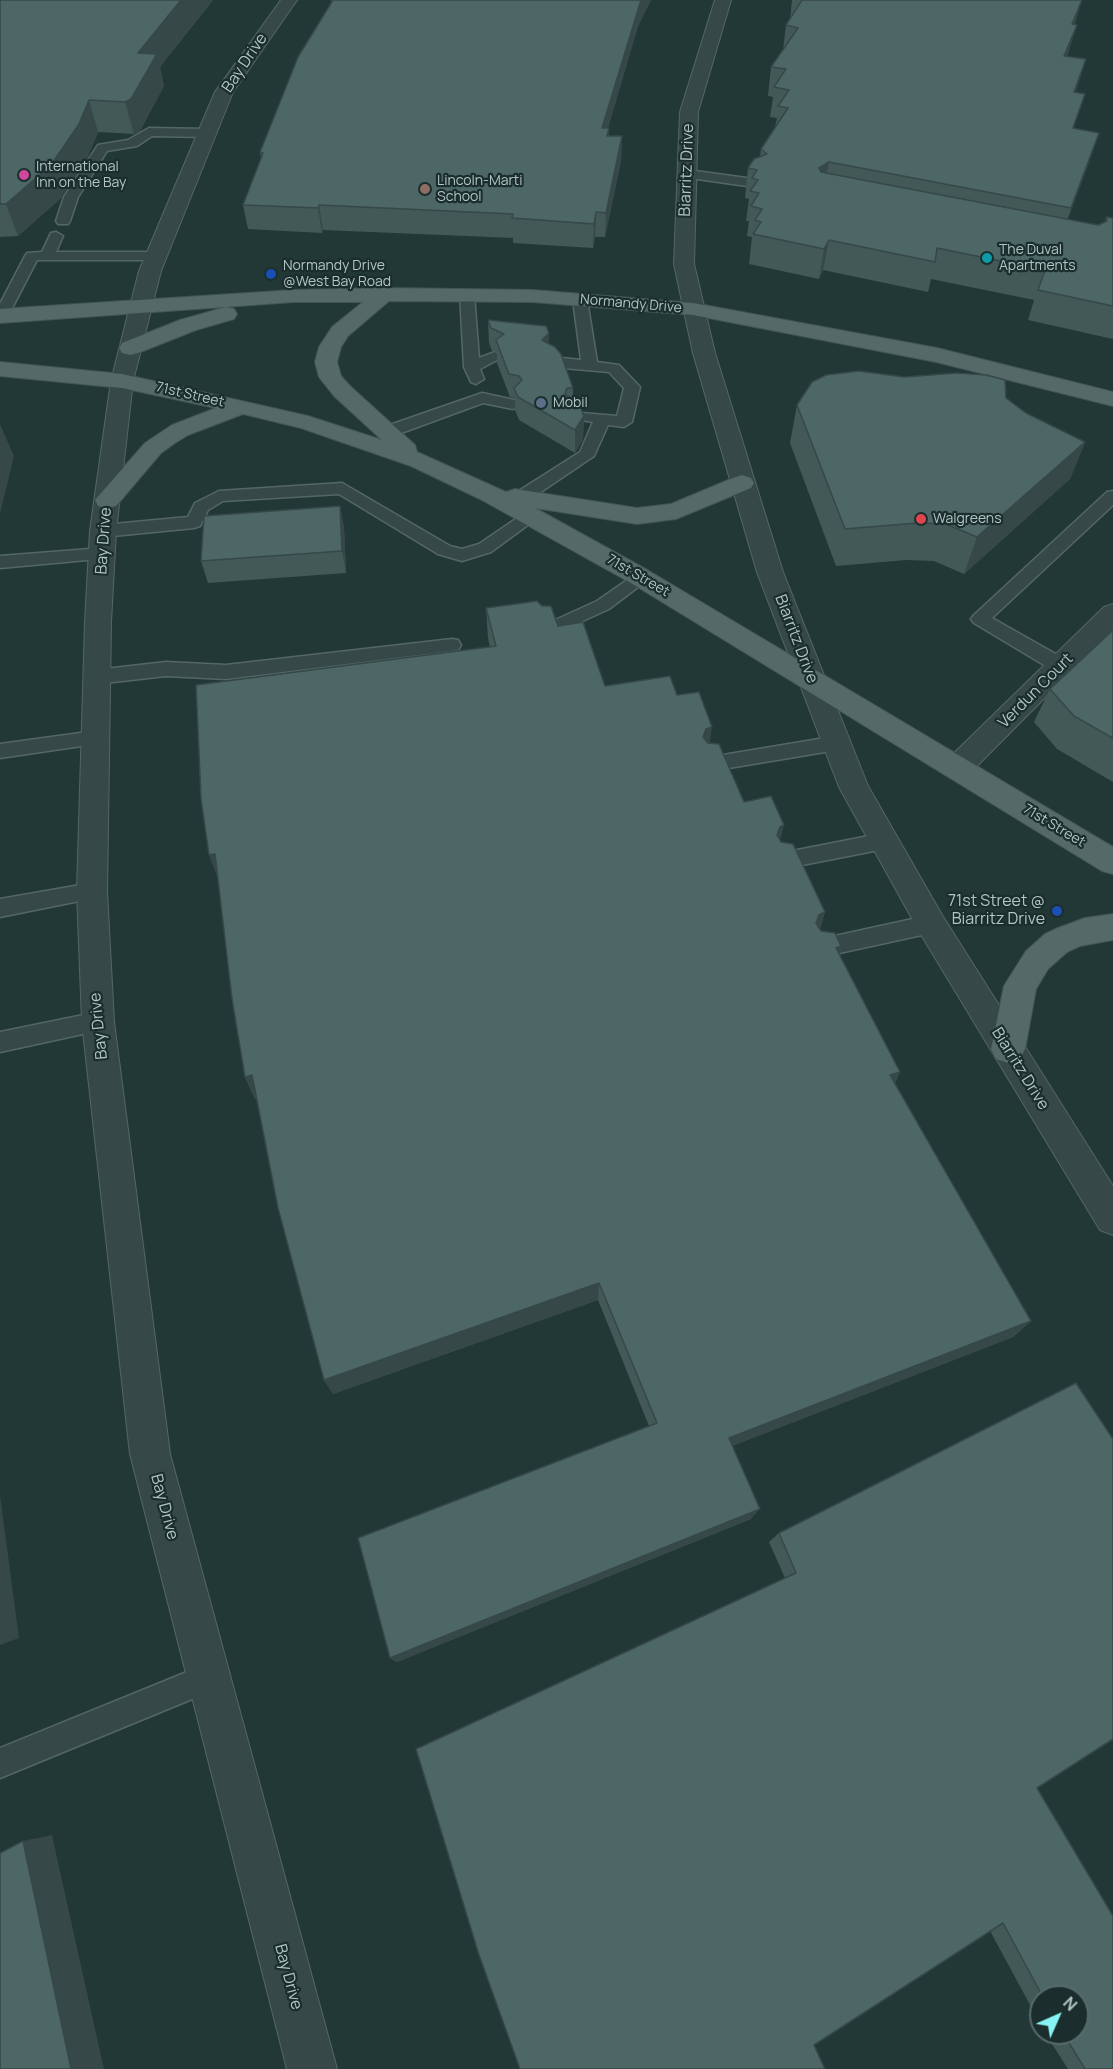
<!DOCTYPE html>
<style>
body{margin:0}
#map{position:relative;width:1113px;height:2069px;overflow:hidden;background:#223837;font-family:Manrope,sans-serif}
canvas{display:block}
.north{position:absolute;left:1029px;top:1985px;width:60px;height:60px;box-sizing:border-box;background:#1b2e2d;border:2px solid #576a6a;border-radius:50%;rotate:45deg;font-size:16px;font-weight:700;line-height:24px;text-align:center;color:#b1c5c5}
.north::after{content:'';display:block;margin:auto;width:21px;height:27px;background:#88f3f3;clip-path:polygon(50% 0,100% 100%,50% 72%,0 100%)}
</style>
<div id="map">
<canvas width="1113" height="2069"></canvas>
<div class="north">N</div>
</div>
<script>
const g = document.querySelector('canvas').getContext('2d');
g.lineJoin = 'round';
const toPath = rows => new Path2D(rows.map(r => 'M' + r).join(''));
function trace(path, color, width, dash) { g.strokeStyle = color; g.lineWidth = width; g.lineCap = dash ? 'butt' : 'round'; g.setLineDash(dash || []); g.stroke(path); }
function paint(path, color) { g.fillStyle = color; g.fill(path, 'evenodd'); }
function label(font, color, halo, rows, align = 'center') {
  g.font = font + ' Manrope,sans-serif'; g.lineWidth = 4.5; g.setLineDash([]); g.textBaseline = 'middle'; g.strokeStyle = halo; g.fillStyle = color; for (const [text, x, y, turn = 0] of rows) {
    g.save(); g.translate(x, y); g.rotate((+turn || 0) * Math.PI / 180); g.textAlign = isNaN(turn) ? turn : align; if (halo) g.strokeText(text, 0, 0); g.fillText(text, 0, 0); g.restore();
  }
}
const service = toPath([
 [149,128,206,129,212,133,206,137,152,136,137,146,107,151,78,197,70,221,68,224,58,224,56,221,64,197,98,145,128,140,149,128],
 [688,170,754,179,761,183,754,187,683,177,683,171,688,170],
 [56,232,63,236,56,252,156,252,163,256,156,260,37,260,8,316,0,320,0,304,25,256,27,253,42,252,51,233,56,232],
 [467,290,474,294,479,358,495,352,503,357,480,369,484,379,476,384,471,382,464,367,460,294,467,290],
 [580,296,587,300,597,362,619,365,640,387,632,422,624,427,608,425,594,456,526,502,514,502,512,498,514,494,580,452,593,422,569,418,567,415,569,412,617,416,624,388,609,372,552,367,544,362,552,357,581,360,573,300,580,296],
 [482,393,519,401,521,404,513,409,483,403,393,436,381,436,379,432,381,428,482,393],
 [342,483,450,546,462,549,479,544,526,512,532,510,540,516,491,552,462,561,438,554,339,494,223,501,208,510,200,526,194,528,103,537,94,531,103,525,188,517,195,503,219,491,342,483],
 [1113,491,1113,505,992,618,1068,661,1070,666,1068,671,1054,671,974,623,971,619,974,615,1107,492,1113,491],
 [103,548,112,554,109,558,0,568,0,556,103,548],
 [640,571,646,573,649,577,646,581,609,609,554,634,542,634,539,630,542,626,597,601,640,571],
 [452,639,458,640,461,645,458,650,226,679,166,676,96,684,89,682,87,677,89,672,96,670,166,662,226,665,452,639],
 [95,731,102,733,105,738,102,743,0,758,0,744,95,731],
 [837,736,844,738,847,743,844,748,837,750,711,771,704,769,701,764,704,759,711,757,837,736],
 [884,833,891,835,894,841,891,847,884,849,782,869,775,867,772,861,775,855,782,853,884,833],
 [92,883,99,885,102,891,99,897,0,917,0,899,92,883],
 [931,915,939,918,942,924,939,930,931,933,821,957,813,954,810,948,813,942,821,939,931,915],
 [98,1012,106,1015,109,1022,106,1029,0,1052,0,1032,98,1012],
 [209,1663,219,1668,224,1678,219,1688,0,1778,0,1748,209,1663]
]);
const minor = toPath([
 [281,0,297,0,233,92,161,271,133,381,116,531,111,622,107,891,114,1022,170,1454,337,2069,287,2069,130,1454,82,1022,77,891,85,622,90,531,111,381,139,271,215,92,281,0],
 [715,0,731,0,698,112,694,264,715,353,783,572,868,786,942,915,1113,1186,1113,1235,1100,1230,920,933,839,787,757,572,693,353,674,264,680,112,715,0],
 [1113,604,1113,629,968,775,958,778,948,775,944,767,948,759,1104,607,1113,604]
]);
const primary = toPath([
 [385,288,533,290,693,303,937,348,1113,392,1113,406,936,362,693,315,533,302,389,301,348,336,341,347,337,362,341,376,350,386,415,445,417,452,506,492,515,489,637,508,671,504,733,478,742,475,751,478,754,483,751,488,676,519,637,524,535,508,649,571,1113,847,1113,874,1102,871,631,583,480,499,411,466,301,428,243,414,188,435,175,443,161,453,116,506,107,508,98,506,95,500,145,443,172,425,216,408,122,388,0,376,0,362,122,374,308,416,382,440,334,396,319,377,315,362,319,347,332,327,363,302,294,302,0,323,0,309,294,290,385,288],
 [226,307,234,309,237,314,234,319,196,330,138,353,130,355,122,353,119,348,122,343,180,320,226,307],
 [1113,914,1113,940,1080,946,1067,952,1048,969,1036,989,1025,1049,1020,1059,1008,1063,996,1059,991,1049,1004,986,1026,951,1045,934,1058,928,1085,918,1113,914]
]);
const wall = toPath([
 [0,0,213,0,160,67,164,86,140,131,134,134,98,132,88,156,61,198,18,236,0,237],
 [331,0,651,0,638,26,608,128,609,136,622,136,621,161,605,237,595,237,593,248,513,243,513,238,323,230,322,233,248,229,243,205,261,158,260,152,331,4],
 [792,0,1082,0,1074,25,1067,56,1075,92,1074,128,1099,133,1068,219,1098,225,1105,222,1106,217,1113,218,1113,339,1028,320,1034,300,931,279,928,292,823,270,819,279,749,264,752,237,747,236,749,221,746,221,749,199,745,198,748,168,760,157,761,149,775,127,777,118,770,117,773,97,768,96,771,67,783,50,786,25,790,20],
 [488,320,549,333,549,344,573,388,573,398,584,416,583,439,575,453,519,420,515,410,515,398,510,397,497,363,497,352,492,351,489,343],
 [1006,398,1026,413,1085,442,1070,479,964,574,934,561,906,560,836,566,790,443,797,405],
 [340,506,344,528,346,573,208,583,201,561],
 [486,608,558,626,605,686,677,695,710,743,744,802,780,841,825,912,820,929,839,953,900,1072,895,1083,1031,1321,1013,1337,732,1446,751,1519,397,1662,390,1658,649,1426,598,1300,333,1394,324,1380,257,1099,255,1099,245,1077,490,647,488,638],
 [1113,630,1113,782,1057,749,1034,722,1050,689],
 [779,1533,1037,1788,1113,2069,1068,2069,1045,2033,1077,2033,1077,1997,1041,1997,1041,2025,990,1931,520,2069,785,1578,769,1542]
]);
const shadedWall = toPath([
 [181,0,213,0,160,67,164,86,140,131,134,134,125,102,138,53],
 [641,0,651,0,638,26,601,152,602,128],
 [1082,0,1075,24,1063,53,1072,24],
 [1077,25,1068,54,1055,85,1064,56],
 [1086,59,1077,89,1065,121,1074,92],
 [89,100,98,132,88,156,61,198,18,236,6,204],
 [1099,133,1089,163,1061,238,1071,208],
 [622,136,621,161,605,237,606,213],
 [829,162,823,192,819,168],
 [319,205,323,230,322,233,318,208],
 [596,212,595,237,593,248,594,224],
 [829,240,823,270,819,279,824,249],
 [549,333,549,356,542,340],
 [584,416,583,439,575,453,575,430],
 [0,424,14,456,0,514],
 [1085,442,1070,479,964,574,977,537],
 [340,506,344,528,346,573,342,551],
 [712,727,708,756,703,737,706,729],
 [784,825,777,852,777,835,780,827],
 [215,854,219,882,209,855],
 [825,912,817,938,808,949,819,915],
 [900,1072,889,1095,890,1075],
 [252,1075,263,1097,255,1099,245,1077],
 [599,1283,598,1300,333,1394,324,1380],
 [1031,1321,1013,1337,722,1450,729,1438],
 [0,1495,19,1638,0,1645],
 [760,1509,751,1519,397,1662,390,1658],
 [52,1835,104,2069,71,2069,23,1841]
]);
const building = toPath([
 [0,0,181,0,138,53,157,54,131,99,125,102,89,100,79,124,51,165,6,204,0,204,0,0],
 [333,0,641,0,602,128,609,128,607,136,622,136,606,213,596,212,594,224,512,218,513,214,319,205,318,208,243,205,263,153,260,152,298,57,333,0],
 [802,0,1082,0,1072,24,1077,25,1064,56,1086,59,1074,92,1085,94,1073,128,1099,133,1071,208,829,162,819,168,821,172,1098,225,1107,221,1106,217,1113,218,1113,306,1038,290,1045,270,937,248,935,262,829,240,824,249,753,234,761,222,755,220,762,209,751,206,759,193,750,191,758,180,752,178,757,170,748,168,754,159,767,154,761,149,788,108,778,106,789,90,774,87,786,69,771,67,798,28,786,25,802,0],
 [488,320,546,326,549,333,542,340,555,347,561,354,573,388,567,388,565,394,569,398,577,399,584,416,575,430,518,397,514,388,522,380,519,376,509,374,496,340,504,334,491,328,488,320],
 [859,371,904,377,957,373,986,375,1005,380,1006,398,1026,413,1085,442,977,537,946,524,917,523,845,529,797,405,812,382,826,375,859,371],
 [340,506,342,551,201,561,204,516,340,506],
 [537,601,542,606,551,606,558,626,583,622,605,686,670,676,677,695,699,692,712,727,706,729,703,737,708,743,719,744,744,802,771,796,784,825,780,827,777,835,781,842,793,844,825,912,819,915,816,923,821,931,835,933,841,946,836,948,900,1072,890,1075,1031,1321,729,1438,760,1509,390,1658,358,1538,657,1423,599,1283,324,1380,278,1208,252,1075,245,1077,232,999,215,854,209,855,201,799,196,685,496,646,486,608,537,601],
 [1113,630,1113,738,1074,716,1050,689,1113,630],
 [1076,1383,1113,1439,1113,1739,1037,1788,1113,1916,1113,2069,1085,2069,1063,2033,1077,2033,1077,1997,1043,1997,1003,1923,814,2045,825,2069,520,2069,479,1955,416,1749,796,1573,779,1533,1076,1383],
 [23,1841,71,2069,0,2069,0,1853,23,1841]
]);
const markers = [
 [24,175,6,"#d1479c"],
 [425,189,6,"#8d6e63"],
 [987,258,6,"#0f9aa8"],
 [271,274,6,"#1a4fb4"],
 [541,403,6,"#5c6f8a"],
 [921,519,6,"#e0444e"],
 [1057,911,6,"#1a4fb4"]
];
const farPoinames = [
 ["International",36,167],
 ["Inn on the Bay",36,183],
 ["Lincoln-Marti",437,181],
 ["School",437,197],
 ["The Duval",999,250],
 ["Apartments",999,266],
 ["Normandy Drive",283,266],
 ["@West Bay Road",283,282],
 ["Mobil",553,403],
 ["Walgreens",933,519]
];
const farStreetnames = [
 ["Normandy Drive",631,304,5],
 ["71st Street",190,395,13],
 ["71st Street",638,576,30],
 ["71st Street",1054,826,31]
];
const streetNames = [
 ["Bay Drive",245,63,-56],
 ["Biarritz Drive",687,170,-88],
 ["Bay Drive",104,541,-86],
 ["Biarritz Drive",796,639,69],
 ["Verdun Court",1036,691,-45],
 ["Bay Drive",99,1026,-96],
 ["Biarritz Drive",1020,1069,58],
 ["Bay Drive",164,1507,75],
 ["Bay Drive",288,1977,75]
];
const poiNames = [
 ["71st Street @",1045,902],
 ["Biarritz Drive",1045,920]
];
trace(service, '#546766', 3);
trace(minor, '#546766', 2);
trace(primary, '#425555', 2);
paint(service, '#364948');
paint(minor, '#364948');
paint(primary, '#546968');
paint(wall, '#425958');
paint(shadedWall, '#364847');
paint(building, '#4d6766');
trace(building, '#364847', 1.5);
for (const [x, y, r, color] of markers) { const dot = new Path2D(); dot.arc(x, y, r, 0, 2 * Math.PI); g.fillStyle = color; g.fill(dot); trace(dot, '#1b2e2d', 2); }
label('14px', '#b1c5c5', '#1b2e2d', farPoinames, 'left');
label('14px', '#b1c5c5', '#1b2e2d', farStreetnames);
label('16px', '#b1c5c5', '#1b2e2d', streetNames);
label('16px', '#b1c5c5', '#1b2e2d', poiNames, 'right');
</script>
